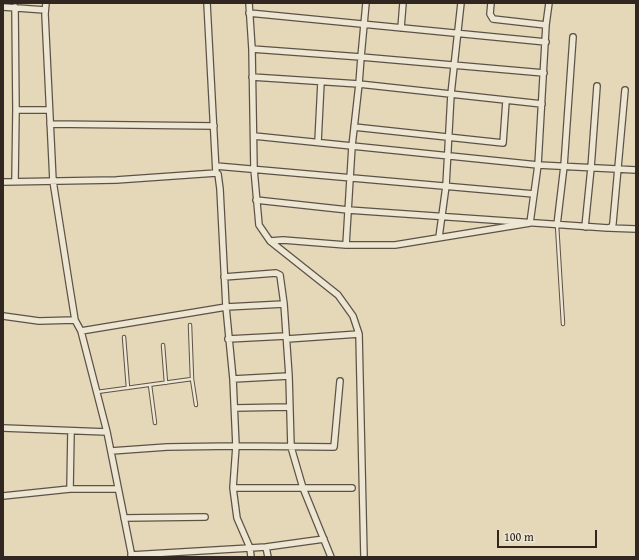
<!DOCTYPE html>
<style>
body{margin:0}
#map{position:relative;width:639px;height:560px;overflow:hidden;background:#e4d8b9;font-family:"Gentium Book Plus",serif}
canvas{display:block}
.frame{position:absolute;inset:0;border:4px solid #322621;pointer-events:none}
.scale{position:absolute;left:497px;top:530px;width:100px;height:18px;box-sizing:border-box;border:2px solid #322621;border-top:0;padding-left:5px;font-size:12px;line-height:14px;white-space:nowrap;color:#322621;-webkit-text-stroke:3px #ede6d2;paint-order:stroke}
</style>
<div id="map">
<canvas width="639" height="560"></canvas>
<div class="frame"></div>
<div class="scale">100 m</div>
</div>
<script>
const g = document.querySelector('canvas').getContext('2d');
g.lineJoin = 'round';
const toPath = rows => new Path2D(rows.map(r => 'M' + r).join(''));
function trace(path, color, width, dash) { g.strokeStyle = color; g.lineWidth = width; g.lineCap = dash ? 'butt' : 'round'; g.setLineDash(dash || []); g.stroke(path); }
const lane = toPath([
 [557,225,563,324],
 [190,325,192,379,196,405],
 [124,337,128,388],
 [163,345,166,383],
 [150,385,155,423],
 [97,392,192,379]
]);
const street = toPath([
 [46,3,45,14,53,181,70,289,75,320,81,331,107,432,132,557],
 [207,3,216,173,218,174,220,189,226,307,284,304,289,376,291,447,303,488,331,557],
 [249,3,252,49,254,169,259,225,270,241,283,240,346,245,395,245,530,223,538,165,546,25,549,3],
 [491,3,490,14,493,19,546,25],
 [3,7,45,10],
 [15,7,16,110],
 [249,13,546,42],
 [401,28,403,3],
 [252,49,361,57,544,73],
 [252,77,359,84,542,104],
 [50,124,214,126],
 [354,127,503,143,506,101],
 [254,136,538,165,636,170],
 [318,142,321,82],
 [216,166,534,194],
 [15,181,16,110,49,110],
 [3,182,116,180,216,173],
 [256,200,348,210,608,228,612,227,613,223,625,90],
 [557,225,564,166,573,37],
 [585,227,591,168,597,86],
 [609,228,636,229],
 [439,237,446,186,451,94,461,3],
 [270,241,338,295,353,316,359,334,364,557],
 [346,245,352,146,359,84,361,57,366,3],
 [224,277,276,273,280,275,284,304],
 [3,316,39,321,75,320],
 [81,331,226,307,233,379,236,446,167,447,111,451],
 [228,339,286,336],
 [287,339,359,334],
 [233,379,289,376],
 [235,408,289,407],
 [3,428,107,432],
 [233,488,236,446,334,447,340,381],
 [70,489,71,431],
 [3,496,70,489,118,489],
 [124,518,205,517],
 [266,547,324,539],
 [131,555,250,548,237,518,233,488,352,488],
 [251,557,250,548,266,547,268,557]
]);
trace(lane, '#5e5247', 4.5);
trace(street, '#5e5247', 8);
trace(lane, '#ede6d2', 2.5);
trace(street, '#ede6d2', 5.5);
</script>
